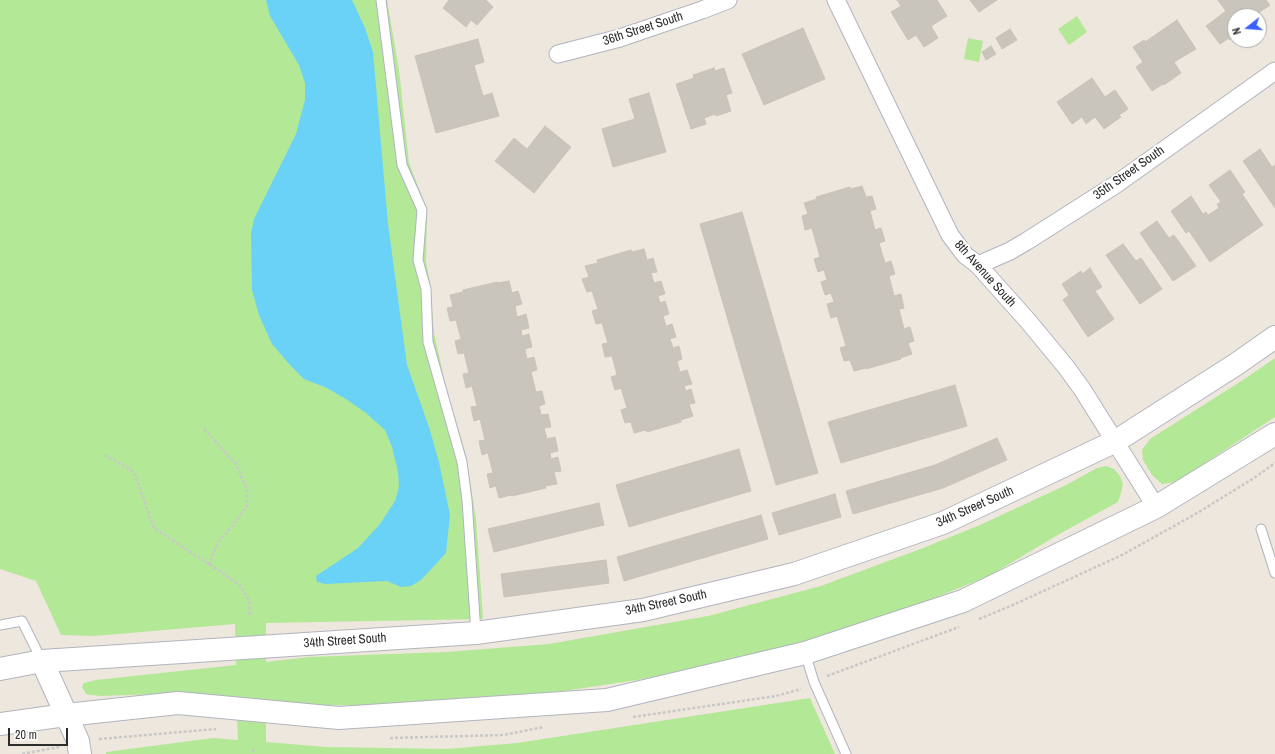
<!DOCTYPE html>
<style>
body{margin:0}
#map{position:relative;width:1275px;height:754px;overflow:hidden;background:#eee7dd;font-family:"Archivo Narrow",sans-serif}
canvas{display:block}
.north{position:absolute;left:1227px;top:8px;width:40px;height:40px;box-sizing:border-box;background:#fff;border:1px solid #ababab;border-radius:50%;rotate:253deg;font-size:11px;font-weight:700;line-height:16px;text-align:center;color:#2c2c2c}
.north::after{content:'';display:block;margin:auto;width:14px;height:18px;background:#395fff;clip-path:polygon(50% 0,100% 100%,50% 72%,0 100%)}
.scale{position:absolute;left:8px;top:728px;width:60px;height:18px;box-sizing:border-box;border:2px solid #2c2c2c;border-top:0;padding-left:5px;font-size:12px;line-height:14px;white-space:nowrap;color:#2c2c2c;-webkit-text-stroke:3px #fff;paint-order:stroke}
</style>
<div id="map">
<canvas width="1275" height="754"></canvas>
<div class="north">N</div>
<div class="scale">20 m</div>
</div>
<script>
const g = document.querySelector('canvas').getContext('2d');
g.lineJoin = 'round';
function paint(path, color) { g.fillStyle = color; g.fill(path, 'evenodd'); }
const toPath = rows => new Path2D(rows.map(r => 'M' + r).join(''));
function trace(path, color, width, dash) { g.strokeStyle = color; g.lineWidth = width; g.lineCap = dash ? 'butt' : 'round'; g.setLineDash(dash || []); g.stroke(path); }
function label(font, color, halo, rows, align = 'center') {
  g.font = font + ' "Archivo Narrow",sans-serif'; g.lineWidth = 4; g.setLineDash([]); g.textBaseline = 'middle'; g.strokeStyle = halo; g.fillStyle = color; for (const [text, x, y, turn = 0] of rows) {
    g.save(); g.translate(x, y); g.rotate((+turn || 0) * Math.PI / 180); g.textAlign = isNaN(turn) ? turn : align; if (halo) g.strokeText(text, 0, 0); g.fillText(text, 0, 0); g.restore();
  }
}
const green = toPath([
 [0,0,387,0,399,70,409,163,427,209,426,262,430,282,434,333,447,391,466,455,476,519,483,619,266,623,266,662,309,657,446,652,549,644,708,616,821,586,923,548,980,525,1066,485,1097,468,1106,466,1114,469,1120,476,1123,484,1121,493,1118,502,1061,533,989,576,919,604,820,637,725,662,637,680,537,695,390,705,295,705,266,701,266,742,326,747,447,749,517,743,810,698,835,754,106,754,106,752,213,738,238,740,236,697,185,693,100,696,86,694,82,687,84,683,96,680,236,665,235,624,94,636,61,635,36,581,0,569],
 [1077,16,1087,32,1069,45,1058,29],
 [968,38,983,41,979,62,964,59],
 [1275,358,1275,417,1176,482,1162,484,1152,475,1143,460,1142,450,1150,439,1246,378]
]);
const water = toPath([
 [266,0,352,0,365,28,373,52,388,224,407,365,429,427,439,462,450,515,446,553,421,580,411,586,401,587,387,581,325,584,317,582,316,576,358,548,380,524,395,501,399,487,398,472,392,447,385,430,366,413,349,401,327,388,304,379,290,365,272,344,259,315,252,290,251,234,254,219,296,134,305,100,305,83,299,65,270,16]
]);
const building = toPath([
 [449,0,486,0,493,7,477,25,471,20,466,27,443,8,449,0],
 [897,0,937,0,947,16,931,26,938,38,924,47,916,35,908,40,891,12,901,6,897,0],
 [970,0,997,0,979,12,970,0],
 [1218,0,1266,0,1270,5,1257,14,1256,13,1252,16,1235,16,1235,36,1229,40,1229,38,1220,44,1206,26,1226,11,1218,0],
 [1177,20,1196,49,1174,62,1181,73,1164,85,1163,84,1152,91,1136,67,1143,62,1133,47,1144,40,1145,42,1177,20],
 [803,28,825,79,764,105,742,54,803,28],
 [1010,29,1017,40,1002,49,996,38,1010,29],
 [478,39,484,62,474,65,483,96,492,93,499,116,436,133,415,56,478,39],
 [991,46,996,54,986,60,982,52,991,46],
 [714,68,715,71,724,68,732,93,726,95,731,111,716,116,715,114,704,118,706,124,691,129,676,84,694,78,693,75,714,68],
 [1092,78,1105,97,1115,90,1128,109,1119,115,1121,117,1104,129,1095,117,1086,124,1082,117,1072,124,1057,102,1092,78],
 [649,93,666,152,613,167,602,129,635,119,629,99,649,93],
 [545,126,571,147,534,193,495,161,514,138,527,149,545,126],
 [1260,149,1272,167,1275,165,1275,208,1243,161,1260,149],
 [1230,170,1245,192,1242,194,1263,225,1210,262,1189,231,1186,233,1171,211,1191,196,1203,214,1206,212,1208,215,1219,208,1217,204,1221,202,1209,185,1230,170],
 [862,186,866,197,872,196,876,209,870,211,875,230,881,228,885,241,879,243,885,263,891,261,895,274,889,276,894,296,901,294,904,308,899,309,904,329,910,327,914,341,908,343,912,354,900,358,901,359,866,369,866,368,854,371,850,360,844,361,840,348,846,346,837,316,831,318,827,304,834,302,831,293,825,295,821,282,827,280,824,270,818,272,814,259,820,257,812,228,805,230,802,216,808,214,804,203,817,199,816,197,850,187,851,189,862,186],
 [742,212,818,473,776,485,700,224,742,212],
 [1157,221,1169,238,1174,235,1196,266,1173,281,1140,233,1157,221],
 [1123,244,1136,261,1141,258,1162,289,1140,304,1106,255,1123,244],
 [644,249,647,260,653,258,657,272,651,273,654,283,661,281,665,294,658,296,660,303,665,301,669,314,663,316,666,326,672,324,676,337,670,339,673,348,679,346,682,359,677,361,680,372,687,370,692,384,684,386,686,391,691,389,695,403,689,404,693,416,681,420,681,422,647,432,646,430,634,433,631,422,625,423,621,410,627,408,621,388,615,390,611,377,617,375,612,356,605,357,602,344,608,343,602,323,596,324,592,311,598,309,592,291,587,292,582,279,589,277,585,266,598,263,597,260,631,250,632,252,644,249],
 [1090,268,1102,287,1095,291,1114,319,1088,337,1063,300,1069,295,1062,284,1081,271,1082,274,1090,268],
 [509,281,512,293,518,291,522,304,515,306,517,317,526,314,529,328,521,330,522,336,529,334,532,347,525,349,527,359,534,357,537,370,531,372,536,392,542,391,545,404,539,406,541,415,548,414,551,427,544,428,547,439,555,437,558,451,550,453,551,459,558,457,561,471,554,472,557,484,545,486,546,488,512,496,511,495,499,498,496,486,490,488,487,474,493,473,488,453,482,455,479,441,485,440,480,419,474,421,471,407,477,406,472,386,466,388,463,374,469,373,464,353,458,354,455,341,461,339,456,320,450,321,447,308,453,307,450,295,463,292,463,290,497,282,497,283,509,281],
 [955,385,967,426,841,463,828,422,955,385],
 [997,438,1007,460,943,488,853,514,846,491,935,465,997,438],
 [739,449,751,491,629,527,616,485,739,449],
 [835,494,841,517,779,535,772,513,835,494],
 [599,503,604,525,494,552,488,529,599,503],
 [761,515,768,539,624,581,617,557,761,515],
 [606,560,609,583,504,597,501,574,606,560]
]);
const path = toPath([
 [204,429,236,464,247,489,247,506,234,524,218,542,209,565],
 [105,455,134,472,154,528,239,584,249,600,250,616],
 [979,619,1013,605,1122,555,1199,512,1254,478,1275,463],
 [827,676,959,627],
 [633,717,776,696,801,689],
 [390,738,503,735,544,727],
 [99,739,216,729],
 [253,749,253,754],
 [22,754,59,747]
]);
const lane = toPath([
 [381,0,402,165,422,210,418,260,426,289,428,342,462,462,467,500,476,633],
 [1261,529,1275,573],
 [0,625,22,621,42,661],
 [805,653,814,682,846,754]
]);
const street = toPath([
 [836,0,950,235,965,255,978,265,1028,321,1066,367,1082,389,1156,507],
 [558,54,620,38,702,10,728,0],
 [978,265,1010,251,1027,241,1115,185,1275,71]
]);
const secondary = toPath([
 [42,661,78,741,80,754],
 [0,669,42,661,476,633,643,610,794,574,943,523,1116,441,1235,365,1275,337],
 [0,724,66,715,178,703,339,718,607,700,805,653,963,601,1156,507,1275,434]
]);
const streetNames = [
 ["36th Street South",643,29,-18],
 ["35th Street South",1129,173,-35],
 ["8th Avenue South",985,274,48],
 ["34th Street South",975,507,-24],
 ["34th Street South",666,603,-12],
 ["34th Street South",345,641,-4]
];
paint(green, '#b3e896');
paint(water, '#6ad2f6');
paint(building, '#c9c5bc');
trace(building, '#cac3b6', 1);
trace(lane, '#b1b4c0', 11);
trace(street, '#b1b4c0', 19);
trace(secondary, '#b1b4c0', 24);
trace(path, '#c8c8c8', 2.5, [3, 2]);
trace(lane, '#fff', 9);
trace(street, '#fff', 17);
trace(secondary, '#fff', 22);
label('13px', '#2c2c2c', '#fff', streetNames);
</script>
